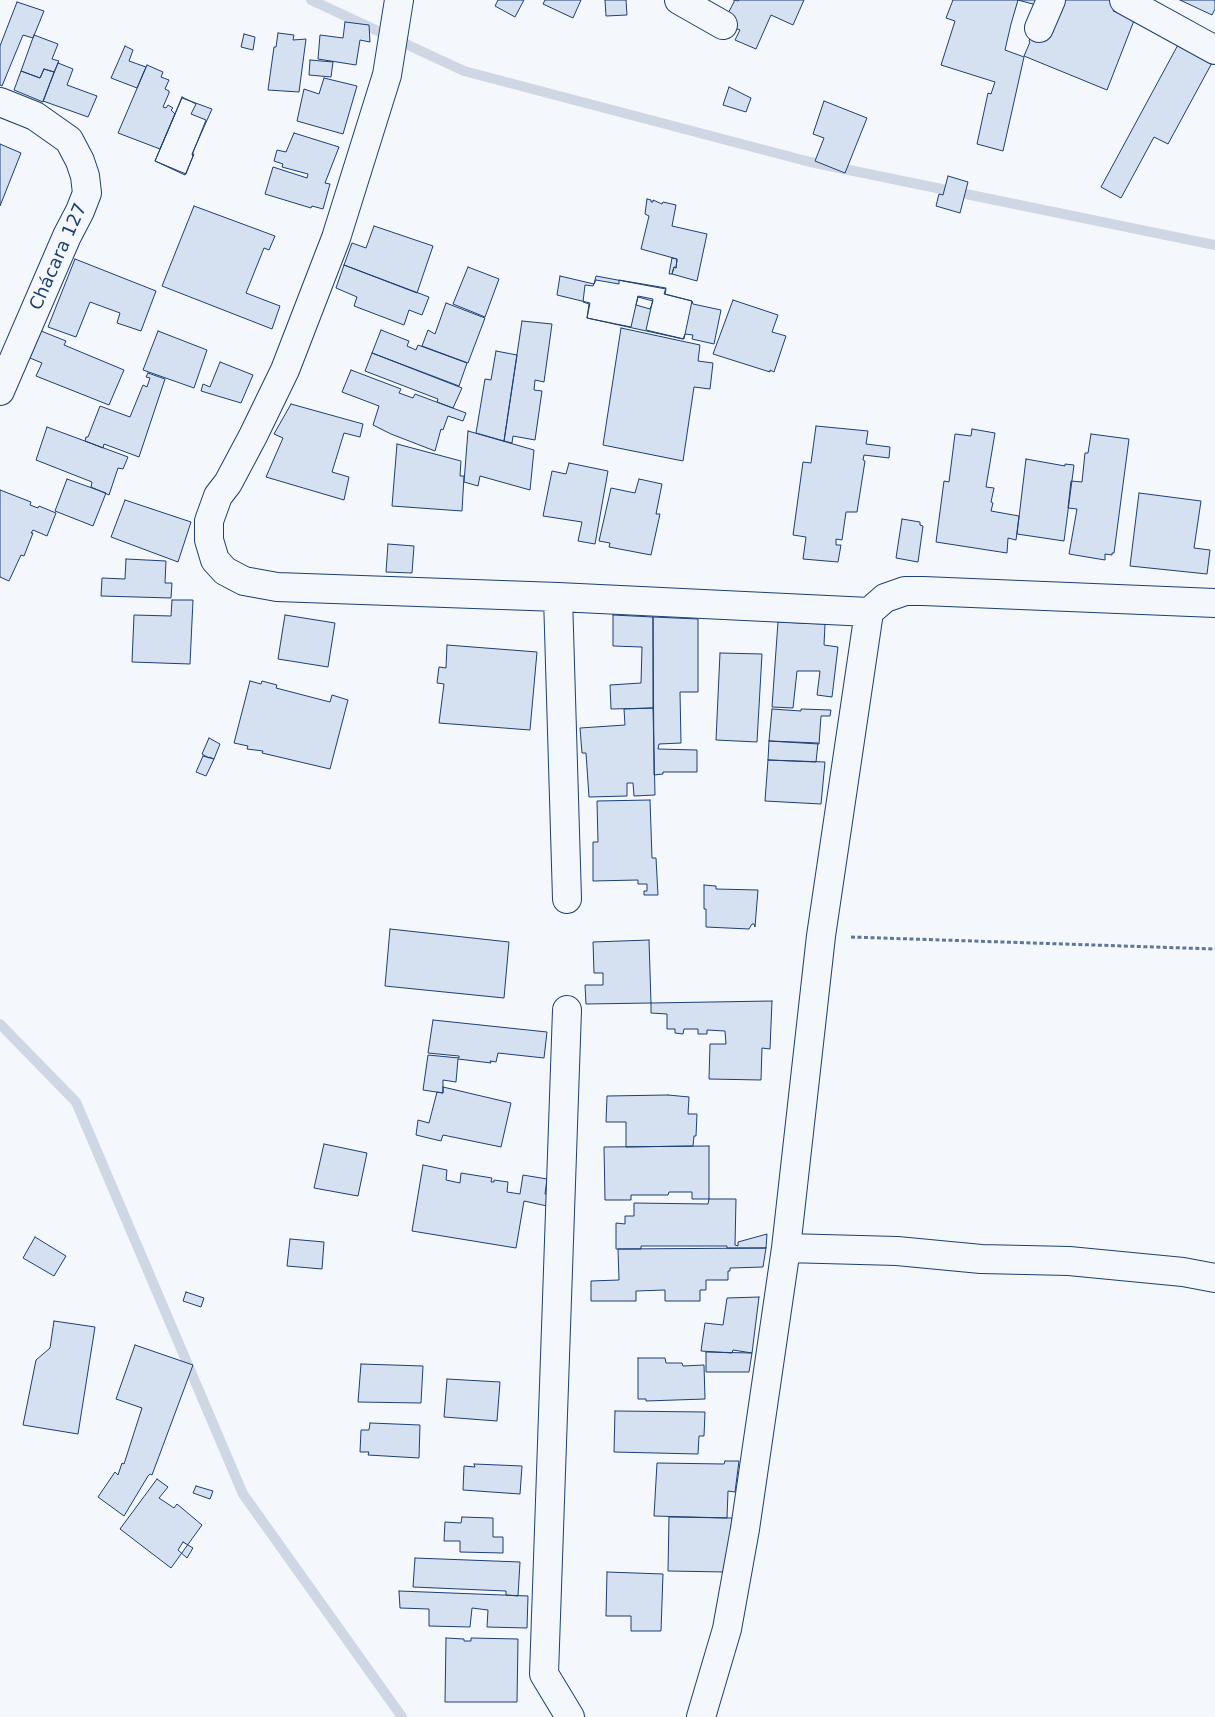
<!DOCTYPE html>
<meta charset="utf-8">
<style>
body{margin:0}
canvas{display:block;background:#f4f7fb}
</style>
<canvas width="1215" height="1717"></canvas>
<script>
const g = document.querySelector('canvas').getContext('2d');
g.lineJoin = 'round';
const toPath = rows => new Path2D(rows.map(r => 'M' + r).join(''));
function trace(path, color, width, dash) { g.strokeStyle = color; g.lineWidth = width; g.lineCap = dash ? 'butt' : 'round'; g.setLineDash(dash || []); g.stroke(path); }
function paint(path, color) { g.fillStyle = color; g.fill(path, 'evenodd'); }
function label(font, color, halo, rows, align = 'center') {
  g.font = font + ' "DejaVu Sans",sans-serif'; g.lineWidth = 4; g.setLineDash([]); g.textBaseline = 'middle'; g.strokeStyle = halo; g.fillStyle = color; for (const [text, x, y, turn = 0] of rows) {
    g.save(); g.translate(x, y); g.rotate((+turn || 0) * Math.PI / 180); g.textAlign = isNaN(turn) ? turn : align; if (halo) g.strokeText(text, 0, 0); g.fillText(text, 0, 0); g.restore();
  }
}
const stream = toPath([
 [311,0,464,71,810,162,1215,245],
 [0,1024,76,1102,243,1494,402,1717]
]);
const building = toPath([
 [498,0,524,0,515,17,495,6,498,0],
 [545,0,581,0,573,18,543,4,545,0],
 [605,0,626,0,627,15,606,16,605,0],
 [734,0,738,1,739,0,804,0,793,25,771,15,756,49,735,40,740,30,723,23,734,2,734,0],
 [953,0,1042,0,1040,6,1018,0,1011,24,1005,50,1024,57,1003,151,977,144,988,93,991,94,995,82,941,65,955,21,946,18,953,0],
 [1042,0,1118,0,1113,11,1135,18,1107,90,1024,56,1030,42,1029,41,1042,0],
 [1180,0,1215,0,1215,9,1212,15,1180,0],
 [17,2,44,11,33,38,23,35,2,86,0,85,0,46,17,2],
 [345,22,369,25,370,42,360,40,356,65,318,59,320,35,343,38,345,22],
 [278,33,294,35,293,40,306,39,299,92,268,90,274,47,276,47,278,33],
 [244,34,255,37,253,50,241,47,244,34],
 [34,35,58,44,52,59,59,61,54,72,44,69,40,78,21,71,34,35],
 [1179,43,1213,61,1168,144,1154,137,1121,198,1101,187,1179,43],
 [125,46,133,50,129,61,146,67,137,88,111,78,125,46],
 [310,60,333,62,331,77,309,75,310,60],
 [58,63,73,69,67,85,97,96,88,117,43,101,58,63],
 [147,65,163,72,161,77,169,80,165,89,169,91,169,93,163,107,166,108,168,105,173,108,171,110,175,114,160,149,118,133,147,65],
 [44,69,54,72,43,102,14,90,21,71,40,78,44,69],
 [324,78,357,86,343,134,297,121,304,89,319,94,324,78],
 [729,87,751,98,746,112,723,105,729,87],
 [182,97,196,104,191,114,206,120,192,155,193,156,186,174,155,161,182,97],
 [182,98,212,109,192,154,194,154,185,175,155,161,182,98],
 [824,101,867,118,845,173,815,161,824,138,813,134,824,101],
 [294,133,339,147,325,183,330,184,323,209,312,206,311,208,265,194,273,167,307,178,308,174,282,167,283,164,274,161,277,150,286,152,294,133],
 [0,144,21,153,0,206,0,144],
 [948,176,968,182,960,213,936,206,939,194,943,195,948,176],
 [647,199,651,200,651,202,653,202,653,200,662,204,663,202,676,205,672,226,707,234,697,281,672,274,674,267,676,268,677,259,641,249,649,216,645,214,647,199],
 [194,206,275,236,269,250,264,248,246,293,280,306,272,329,162,286,194,206],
 [374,226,433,246,417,293,344,265,352,243,366,248,374,226],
 [672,258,677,259,676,268,674,267,672,274,669,274,672,258],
 [75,259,156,291,141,331,117,323,120,313,90,302,76,337,48,327,75,259],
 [344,265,429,297,422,315,409,310,404,325,354,306,357,297,336,288,344,265],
 [468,267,499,279,485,317,453,304,468,267],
 [560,276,594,284,596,276,655,287,666,289,665,294,692,301,684,339,646,330,653,299,638,296,631,327,587,318,590,303,557,295,560,276],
 [596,280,619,284,619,280,666,288,664,294,692,301,693,304,721,310,714,344,692,339,693,335,685,334,683,339,587,318,589,304,583,302,585,285,593,286,596,280],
 [638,297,653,301,650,309,636,305,638,297],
 [733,300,778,315,772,332,786,336,774,372,770,370,770,372,713,354,733,300],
 [446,303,485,318,468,363,422,346,428,330,435,334,446,303],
 [522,321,552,324,544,382,535,380,534,390,542,391,535,440,513,436,512,443,504,441,522,321],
 [621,328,700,345,698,361,713,363,710,389,694,387,683,461,603,445,621,328],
 [381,330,409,341,407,346,416,350,418,345,467,363,459,386,372,353,381,330],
 [41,331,66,341,64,345,124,370,109,405,36,376,42,363,30,358,41,331],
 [158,331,207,350,194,388,143,370,158,331],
 [496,351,517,355,504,441,476,433,485,379,491,380,496,351],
 [372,353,462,388,453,408,437,402,438,399,365,371,372,353],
 [220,362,253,375,241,403,201,391,203,384,210,387,220,362],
 [351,370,401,389,399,393,413,398,415,394,466,413,463,421,448,416,443,430,441,429,435,451,391,434,373,425,379,406,342,392,351,370],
 [148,373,165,379,139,457,104,444,103,448,85,441,86,437,88,437,100,406,130,417,143,385,147,387,150,378,146,377,148,373],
 [291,404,363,424,360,437,344,433,332,472,349,477,344,500,266,477,283,438,274,434,291,404],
 [816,426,868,431,866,444,890,447,889,458,864,455,863,460,865,461,857,512,846,512,842,540,836,539,836,545,841,545,838,562,803,559,806,537,793,535,803,462,811,463,816,426],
 [47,427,128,457,123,469,118,468,109,495,91,487,92,482,36,460,47,427],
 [972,429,995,433,986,487,994,488,991,502,993,503,991,511,1019,516,1016,540,1008,538,1007,553,936,542,944,481,949,482,955,434,971,436,972,429],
 [468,431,534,450,530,490,480,476,478,486,464,482,468,431],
 [1091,434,1129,439,1114,553,1112,553,1112,555,1105,554,1105,560,1069,554,1077,509,1068,508,1071,481,1082,482,1085,453,1088,453,1091,434],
 [397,444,461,461,460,476,464,476,462,511,392,506,397,444],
 [1026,459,1065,466,1065,464,1074,465,1064,541,1017,534,1026,459],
 [569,463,608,471,595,544,578,541,582,522,543,516,552,471,566,474,569,463],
 [67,479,106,493,93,526,55,511,67,479],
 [639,479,662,484,656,514,660,514,651,555,609,547,610,543,599,541,611,488,635,493,639,479],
 [0,490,31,502,30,505,38,508,39,506,56,513,47,536,33,530,31,533,33,533,24,556,21,555,9,581,0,577,0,490],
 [1139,493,1201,501,1194,548,1210,550,1207,574,1130,566,1139,493],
 [125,500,191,522,178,562,111,537,125,500],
 [902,519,920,522,920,525,923,526,918,562,896,558,902,519],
 [388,544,414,546,412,573,386,572,388,544],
 [126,559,166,561,165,583,172,583,171,598,101,596,102,578,125,579,126,559],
 [172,600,193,600,190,664,132,662,134,615,171,616,172,600],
 [285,615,335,623,328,667,278,659,285,615],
 [613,615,653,617,653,708,611,709,610,685,641,683,642,647,613,646,613,615],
 [653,617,698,619,698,692,680,692,681,743,659,744,658,749,697,750,697,772,663,772,663,774,654,775,653,617],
 [778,622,825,624,824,645,838,647,832,697,817,695,820,671,797,671,793,708,772,707,778,622],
 [447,645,537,652,530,730,439,723,444,684,437,683,439,667,446,668,447,645],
 [720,653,762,654,757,742,716,740,720,653],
 [250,681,261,684,262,681,277,685,276,688,330,702,332,695,348,700,330,769,262,753,263,751,247,749,248,746,234,743,250,681],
 [653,708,655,795,634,796,633,783,627,783,627,796,589,797,586,753,582,753,580,728,625,725,624,709,653,708],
 [772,709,801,711,801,709,831,710,830,716,821,716,819,744,769,741,772,709],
 [209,738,220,744,214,759,209,757,209,758,202,754,209,738],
 [769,741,818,743,816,762,768,760,769,741],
 [203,756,214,759,206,776,196,772,203,756],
 [768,760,825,762,821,804,765,801,768,760],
 [650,800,652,858,656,858,658,895,644,895,644,891,647,891,647,884,638,884,638,880,593,881,593,842,598,842,597,801,650,800],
 [704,885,716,886,716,889,758,890,755,927,754,924,752,924,749,929,706,927,706,909,704,909,704,885],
 [390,929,509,942,504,998,385,986,390,929],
 [649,940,651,1003,586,1004,585,985,603,985,603,973,594,973,593,942,649,940],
 [772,1001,770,1049,762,1048,761,1080,709,1079,710,1044,726,1044,725,1031,707,1030,707,1034,698,1034,698,1029,684,1029,683,1034,675,1033,675,1029,667,1029,667,1014,651,1013,651,1003,772,1001],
 [433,1020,547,1032,544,1058,498,1053,496,1062,490,1061,491,1063,458,1059,456,1082,443,1080,443,1093,423,1090,428,1055,459,1058,459,1056,428,1053,433,1020],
 [443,1087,511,1103,501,1147,443,1135,441,1141,416,1135,418,1120,429,1123,437,1092,443,1093,443,1087],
 [668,1095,689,1097,688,1114,697,1114,696,1136,694,1136,693,1146,626,1147,626,1122,606,1122,607,1096,668,1095],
 [324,1144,367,1153,358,1196,314,1188,324,1144],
 [709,1146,709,1199,692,1199,692,1192,669,1192,668,1195,631,1195,631,1200,605,1200,604,1147,709,1146],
 [423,1165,447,1170,446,1180,460,1183,461,1173,492,1178,491,1182,494,1182,494,1180,508,1182,507,1192,520,1194,523,1175,547,1179,545,1194,549,1195,547,1206,524,1201,516,1248,412,1231,423,1165],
 [709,1199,736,1199,735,1245,738,1246,738,1242,767,1234,766,1248,727,1248,727,1246,641,1246,641,1249,616,1249,616,1223,625,1224,625,1216,634,1216,634,1203,708,1204,709,1199],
 [35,1237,66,1256,54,1276,23,1258,35,1237],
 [290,1239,324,1242,322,1269,287,1266,290,1239],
 [766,1248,763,1267,730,1268,730,1271,728,1271,728,1280,706,1280,706,1290,700,1290,700,1301,665,1301,665,1290,636,1291,636,1301,591,1301,591,1281,619,1280,618,1249,766,1248],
 [186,1292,204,1298,201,1307,183,1301,186,1292],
 [759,1297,752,1353,733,1350,732,1353,701,1351,705,1323,723,1325,727,1298,759,1297],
 [54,1321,95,1327,78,1434,23,1425,36,1360,50,1348,54,1321],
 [135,1345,193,1365,152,1475,150,1474,148,1476,124,1516,98,1497,115,1472,118,1475,122,1463,124,1464,142,1408,116,1399,135,1345],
 [706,1352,752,1353,749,1372,706,1372,706,1352],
 [638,1358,665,1358,666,1363,682,1363,683,1366,704,1365,705,1399,646,1401,646,1399,638,1399,638,1358],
 [361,1364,423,1366,421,1403,358,1402,361,1364],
 [447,1379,500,1382,497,1421,444,1417,447,1379],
 [615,1411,705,1412,704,1436,699,1436,698,1454,614,1452,615,1411],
 [370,1423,420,1425,419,1458,368,1455,369,1452,360,1452,361,1430,369,1430,370,1423],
 [725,1461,739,1461,735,1492,728,1491,727,1518,654,1516,657,1463,724,1464,725,1461],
 [474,1464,522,1466,520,1494,463,1490,464,1466,475,1467,474,1464],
 [157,1479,168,1487,159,1498,174,1508,177,1504,202,1525,171,1568,120,1529,157,1479],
 [196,1486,213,1491,210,1499,193,1493,196,1486],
 [462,1517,493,1518,493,1537,503,1537,503,1553,460,1552,460,1541,444,1541,445,1522,461,1523,462,1517],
 [669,1517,732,1518,726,1572,668,1571,669,1517],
 [183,1542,193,1548,187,1558,178,1550,183,1542],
 [415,1558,520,1562,518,1596,506,1595,506,1591,413,1587,415,1558],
 [607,1572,663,1574,661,1631,631,1631,631,1616,606,1616,607,1572],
 [399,1591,528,1596,527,1628,487,1627,488,1610,472,1608,470,1627,429,1626,429,1609,400,1608,399,1591],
 [446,1638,464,1639,464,1641,471,1641,471,1638,518,1639,517,1702,445,1702,446,1638]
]);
const path = toPath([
 [851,937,1215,949]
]);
const minor = toPath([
 [399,0,387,75,336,238,285,370,253,436,228,483,218,496,209,521,209,540,215,560,225,571,244,581,277,587,558,597,869,612],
 [679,0,723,25],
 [1124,0,1215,50],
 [1039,28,1051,0],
 [0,102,35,116,69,140,80,161,85,176,87,193,80,211,67,236,0,391],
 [558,597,567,899],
 [567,1010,544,1674,570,1717],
 [786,1248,897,1251,981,1259,1069,1261,1183,1272,1215,1278],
 [701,1717,727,1629,745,1529,786,1248,821,936,869,612,885,598,905,591,923,591,1215,603]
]);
const streetNames = [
 ["Chácara 127",59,257,-66]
];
trace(stream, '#cfd7e4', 10);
paint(building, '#d5e0f0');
trace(building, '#1d3f73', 1);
trace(minor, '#1d3f73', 30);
trace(path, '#5e769c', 3, [4, 2.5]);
trace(minor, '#f4f7fb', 28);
label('18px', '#1d3f73', '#f4f7fb', streetNames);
</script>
